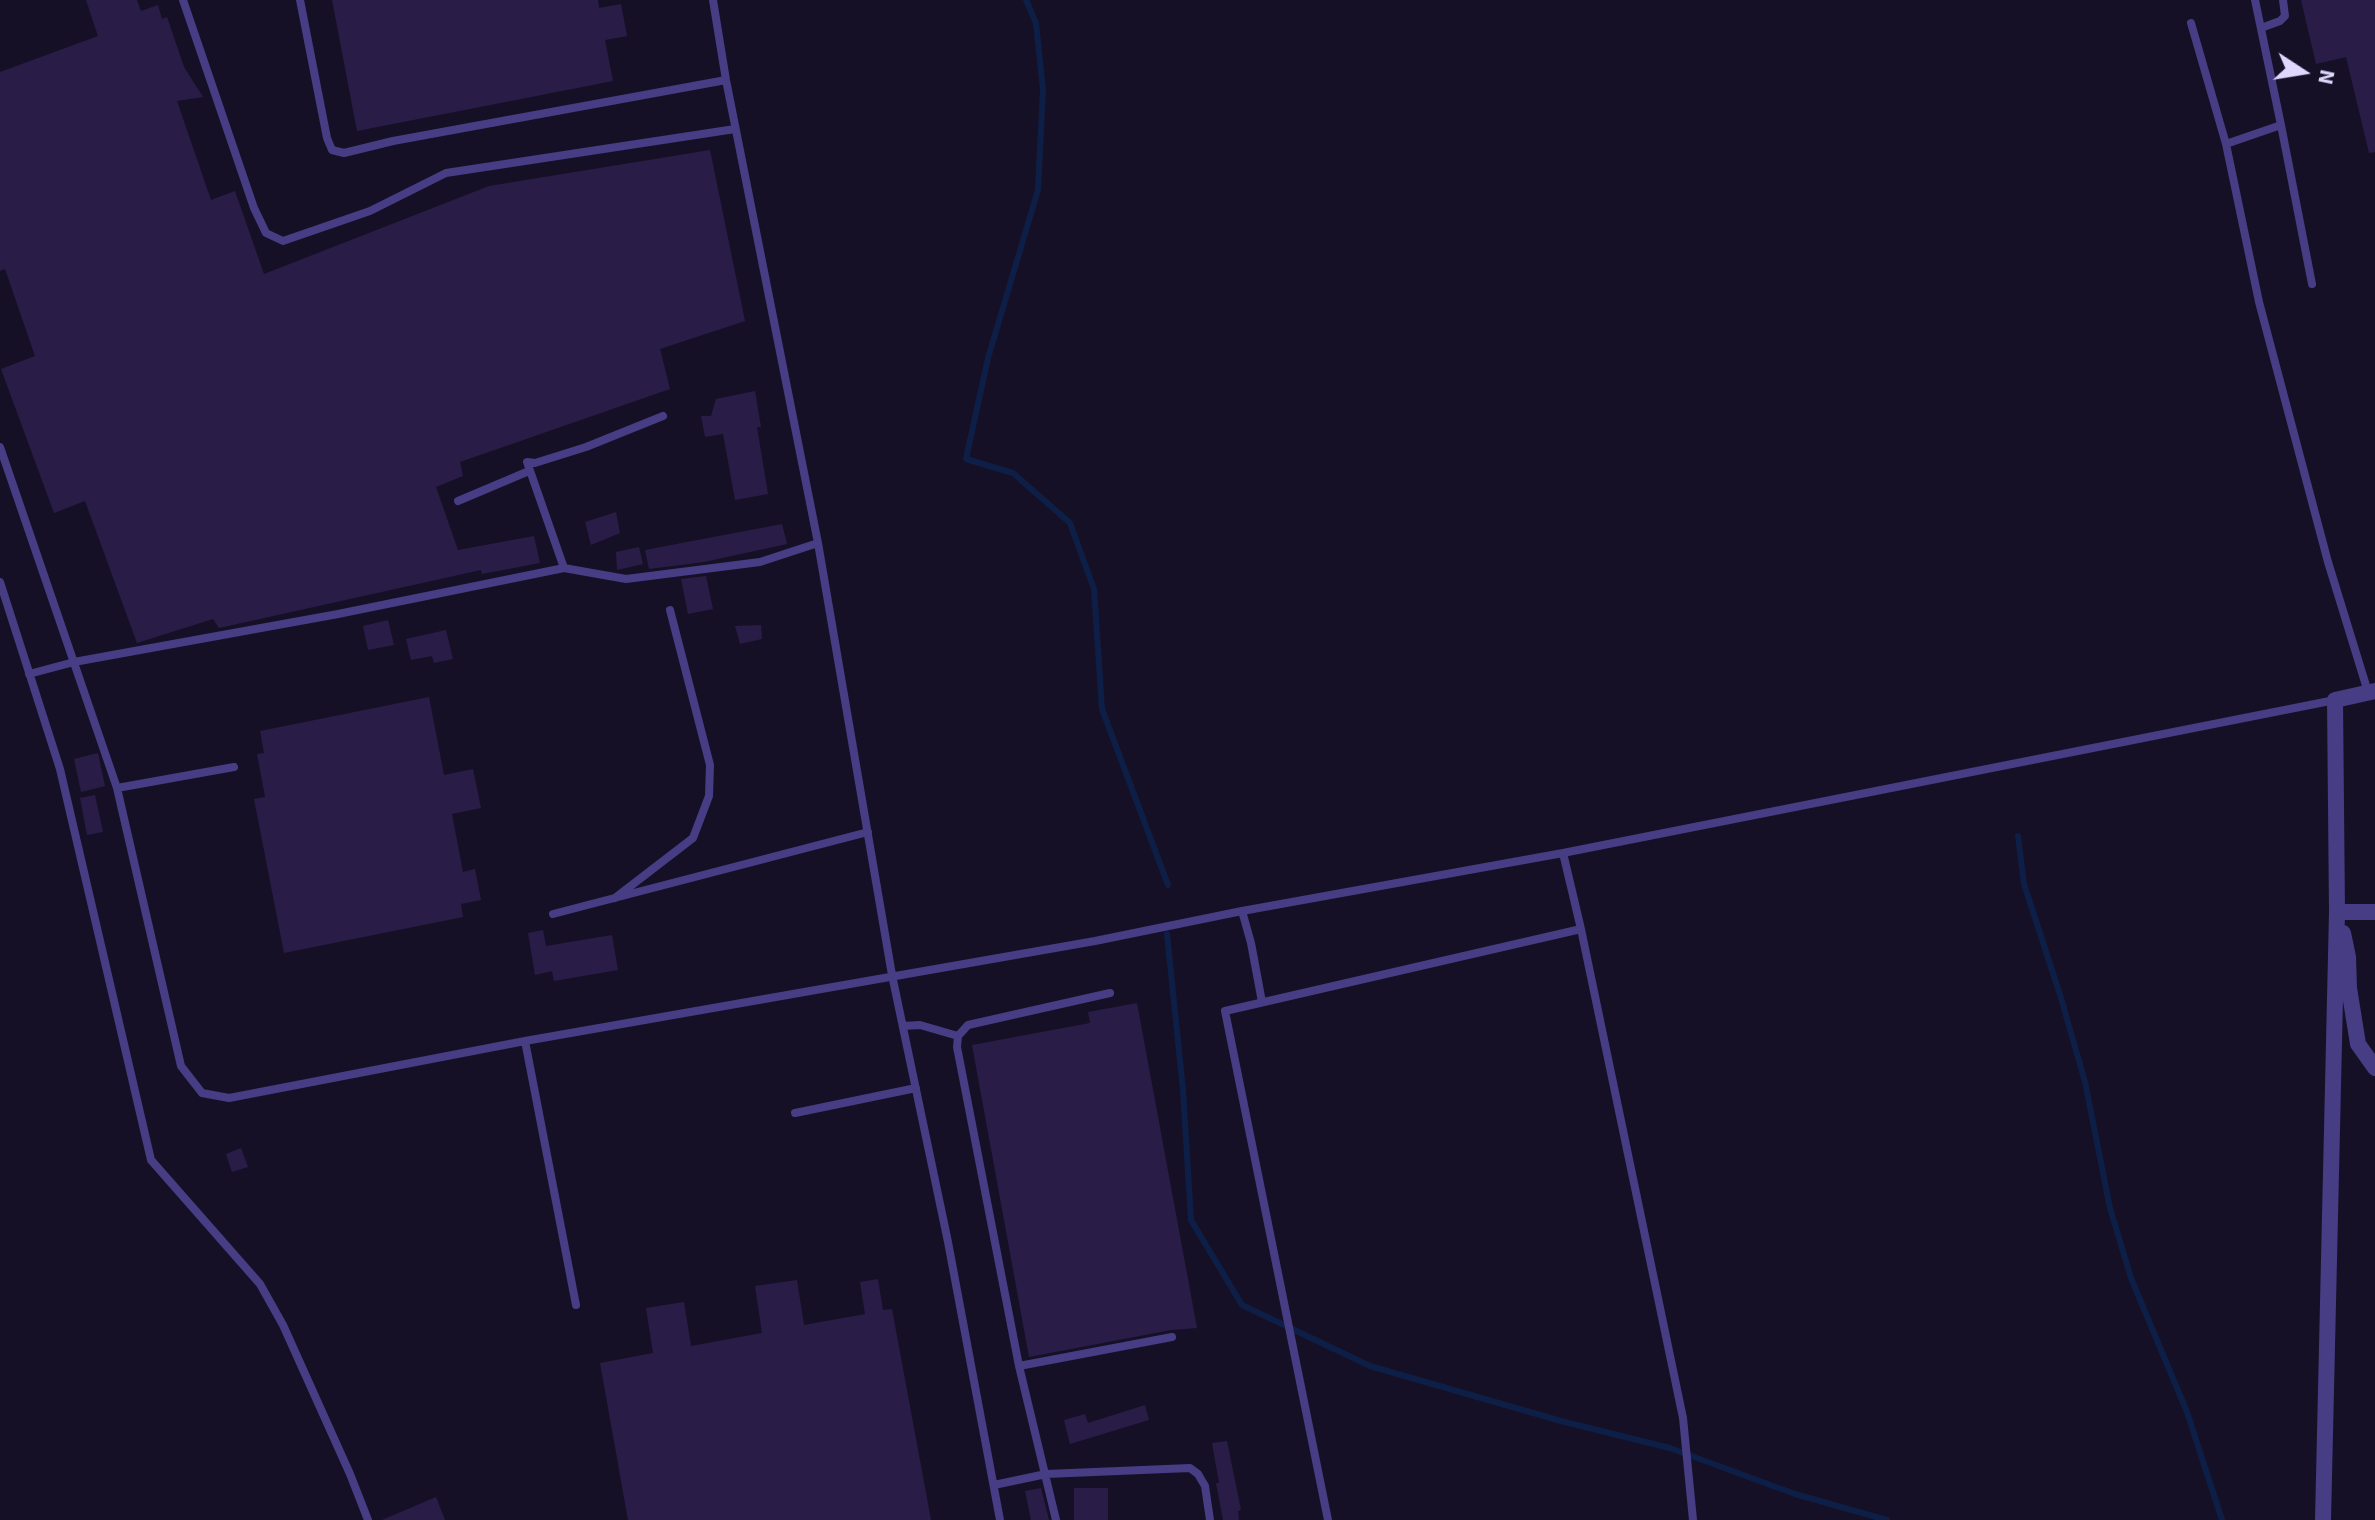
<!DOCTYPE html>
<style>
body{margin:0}
#map{position:relative;width:2375px;height:1520px;overflow:hidden;background:#161026;font-family:"Source Sans 3",sans-serif}
canvas{display:block}
.north{position:absolute;left:2263px;top:32px;width:80px;height:80px;-webkit-text-stroke:6px #161026;paint-order:stroke;rotate:102deg;font-size:22px;font-weight:700;line-height:32px;text-align:center;color:#dfd7fe}
.north::after{content:'';display:block;margin:auto;width:28px;height:36px;background:#dfd7fe;clip-path:polygon(50% 0,100% 100%,50% 72%,0 100%)}
</style>
<div id="map">
<canvas width="2375" height="1520"></canvas>
<div class="north">N</div>
</div>
<script>
const g = document.querySelector('canvas').getContext('2d');
g.lineJoin = 'round';
const toPath = rows => new Path2D(rows.map(r => 'M' + r).join(''));
function trace(path, color, width, dash) { g.strokeStyle = color; g.lineWidth = width; g.lineCap = dash ? 'butt' : 'round'; g.setLineDash(dash || []); g.stroke(path); }
function paint(path, color) { g.fillStyle = color; g.fill(path, 'evenodd'); }
const stream = toPath([
 [1026,0,1036,23,1043,90,1038,190,988,358,966,459,1013,473,1070,523,1094,589,1102,709,1168,885],
 [2018,836,2024,884,2061,998,2085,1082,2110,1208,2131,1278,2187,1412,2222,1520],
 [1167,934,1183,1090,1191,1220,1242,1305,1370,1366,1561,1421,1670,1448,1795,1494,1887,1520]
]);
const building = toPath([
 [86,0,137,0,141,11,158,5,162,19,167,17,184,67,203,97,177,101,211,200,235,191,264,274,489,186,710,150,745,321,660,349,670,389,460,462,463,476,436,487,458,550,534,536,540,563,482,574,481,570,219,628,213,619,137,643,85,501,54,513,1,369,35,356,5,269,0,271,0,72,98,36],
 [332,0,598,0,599,8,621,4,627,36,605,40,613,81,357,131],
 [2301,0,2375,0,2375,152,2369,153,2346,57,2316,64],
 [755,391,761,427,757,427,768,494,735,500,723,434,705,437,701,416,711,416,716,399],
 [616,512,620,533,591,545,585,522],
 [782,524,787,544,704,562,649,569,645,550],
 [639,547,643,564,617,570,616,552],
 [706,576,713,609,688,614,681,579],
 [388,620,394,645,368,650,363,626],
 [761,625,762,639,740,644,735,626],
 [446,630,453,659,434,663,432,656,411,660,406,639],
 [429,697,444,775,473,769,481,808,452,814,463,872,475,869,481,900,461,904,463,917,284,953,254,799,265,797,257,754,264,753,260,731],
 [98,753,105,786,81,792,74,759],
 [95,795,103,832,87,835,80,798],
 [543,930,546,946,612,935,618,970,554,981,552,971,535,975,528,933],
 [1137,1003,1197,1328,1171,1330,1029,1357,972,1045,1090,1023,1088,1012],
 [241,1148,248,1167,232,1172,226,1154],
 [878,1279,883,1310,892,1309,931,1520,628,1520,600,1363,653,1353,646,1308,684,1302,691,1346,762,1333,755,1286,797,1280,804,1325,865,1314,860,1282],
 [1145,1405,1149,1420,1070,1444,1064,1420,1085,1414,1088,1423],
 [1227,1441,1241,1510,1238,1511,1239,1520,1223,1520,1216,1483,1219,1483,1212,1443],
 [1041,1488,1049,1520,1031,1520,1025,1491],
 [1074,1488,1108,1488,1108,1520,1074,1520],
 [436,1497,445,1520,382,1520]
]);
const service = toPath([
 [183,0,254,208,266,233,283,241,370,211,446,173,735,129],
 [300,0,327,138,332,150,344,153,393,141,726,80],
 [713,0,726,80,818,543,892,975,948,1242,1000,1520],
 [2255,0,2281,125],
 [2191,23,2226,144,2259,302,2328,562,2368,692],
 [2261,28,2280,21,2285,16,2283,0],
 [2226,144,2281,125,2312,284],
 [0,447,117,788,181,1066,202,1093,229,1098,525,1041,1095,941,1242,911,1563,853,2335,700],
 [458,501,529,471],
 [564,568,527,462,535,463,586,447,663,416],
 [0,582,60,769,151,1160,260,1284,283,1325,350,1474,368,1520],
 [29,674,74,662,338,614,564,568,626,579,760,562,818,543],
 [117,788,234,767],
 [1563,853,1581,929],
 [615,898,693,838,709,796,710,765,670,610],
 [1242,911,1251,943,1262,1002],
 [553,914,868,832],
 [903,1026,920,1025,958,1036],
 [525,1041,576,1305],
 [795,1113,916,1088],
 [1019,1366,1172,1337],
 [994,1485,1046,1474,1190,1468,1198,1474,1205,1486,1210,1520],
 [1056,1520,1019,1366,957,1047,958,1036,968,1025,1110,993],
 [1328,1520,1225,1011,1581,929,1683,1418,1693,1520]
]);
const minor = toPath([
 [2337,912,2375,912],
 [2343,933,2348,957,2349,988,2358,1044,2375,1068],
 [2323,1520,2337,912,2335,700,2375,691]
]);
trace(stream, '#0e1f47', 6);
paint(building, '#291d47');
trace(service, '#463d84', 8);
trace(minor, '#463d84', 16);
</script>
